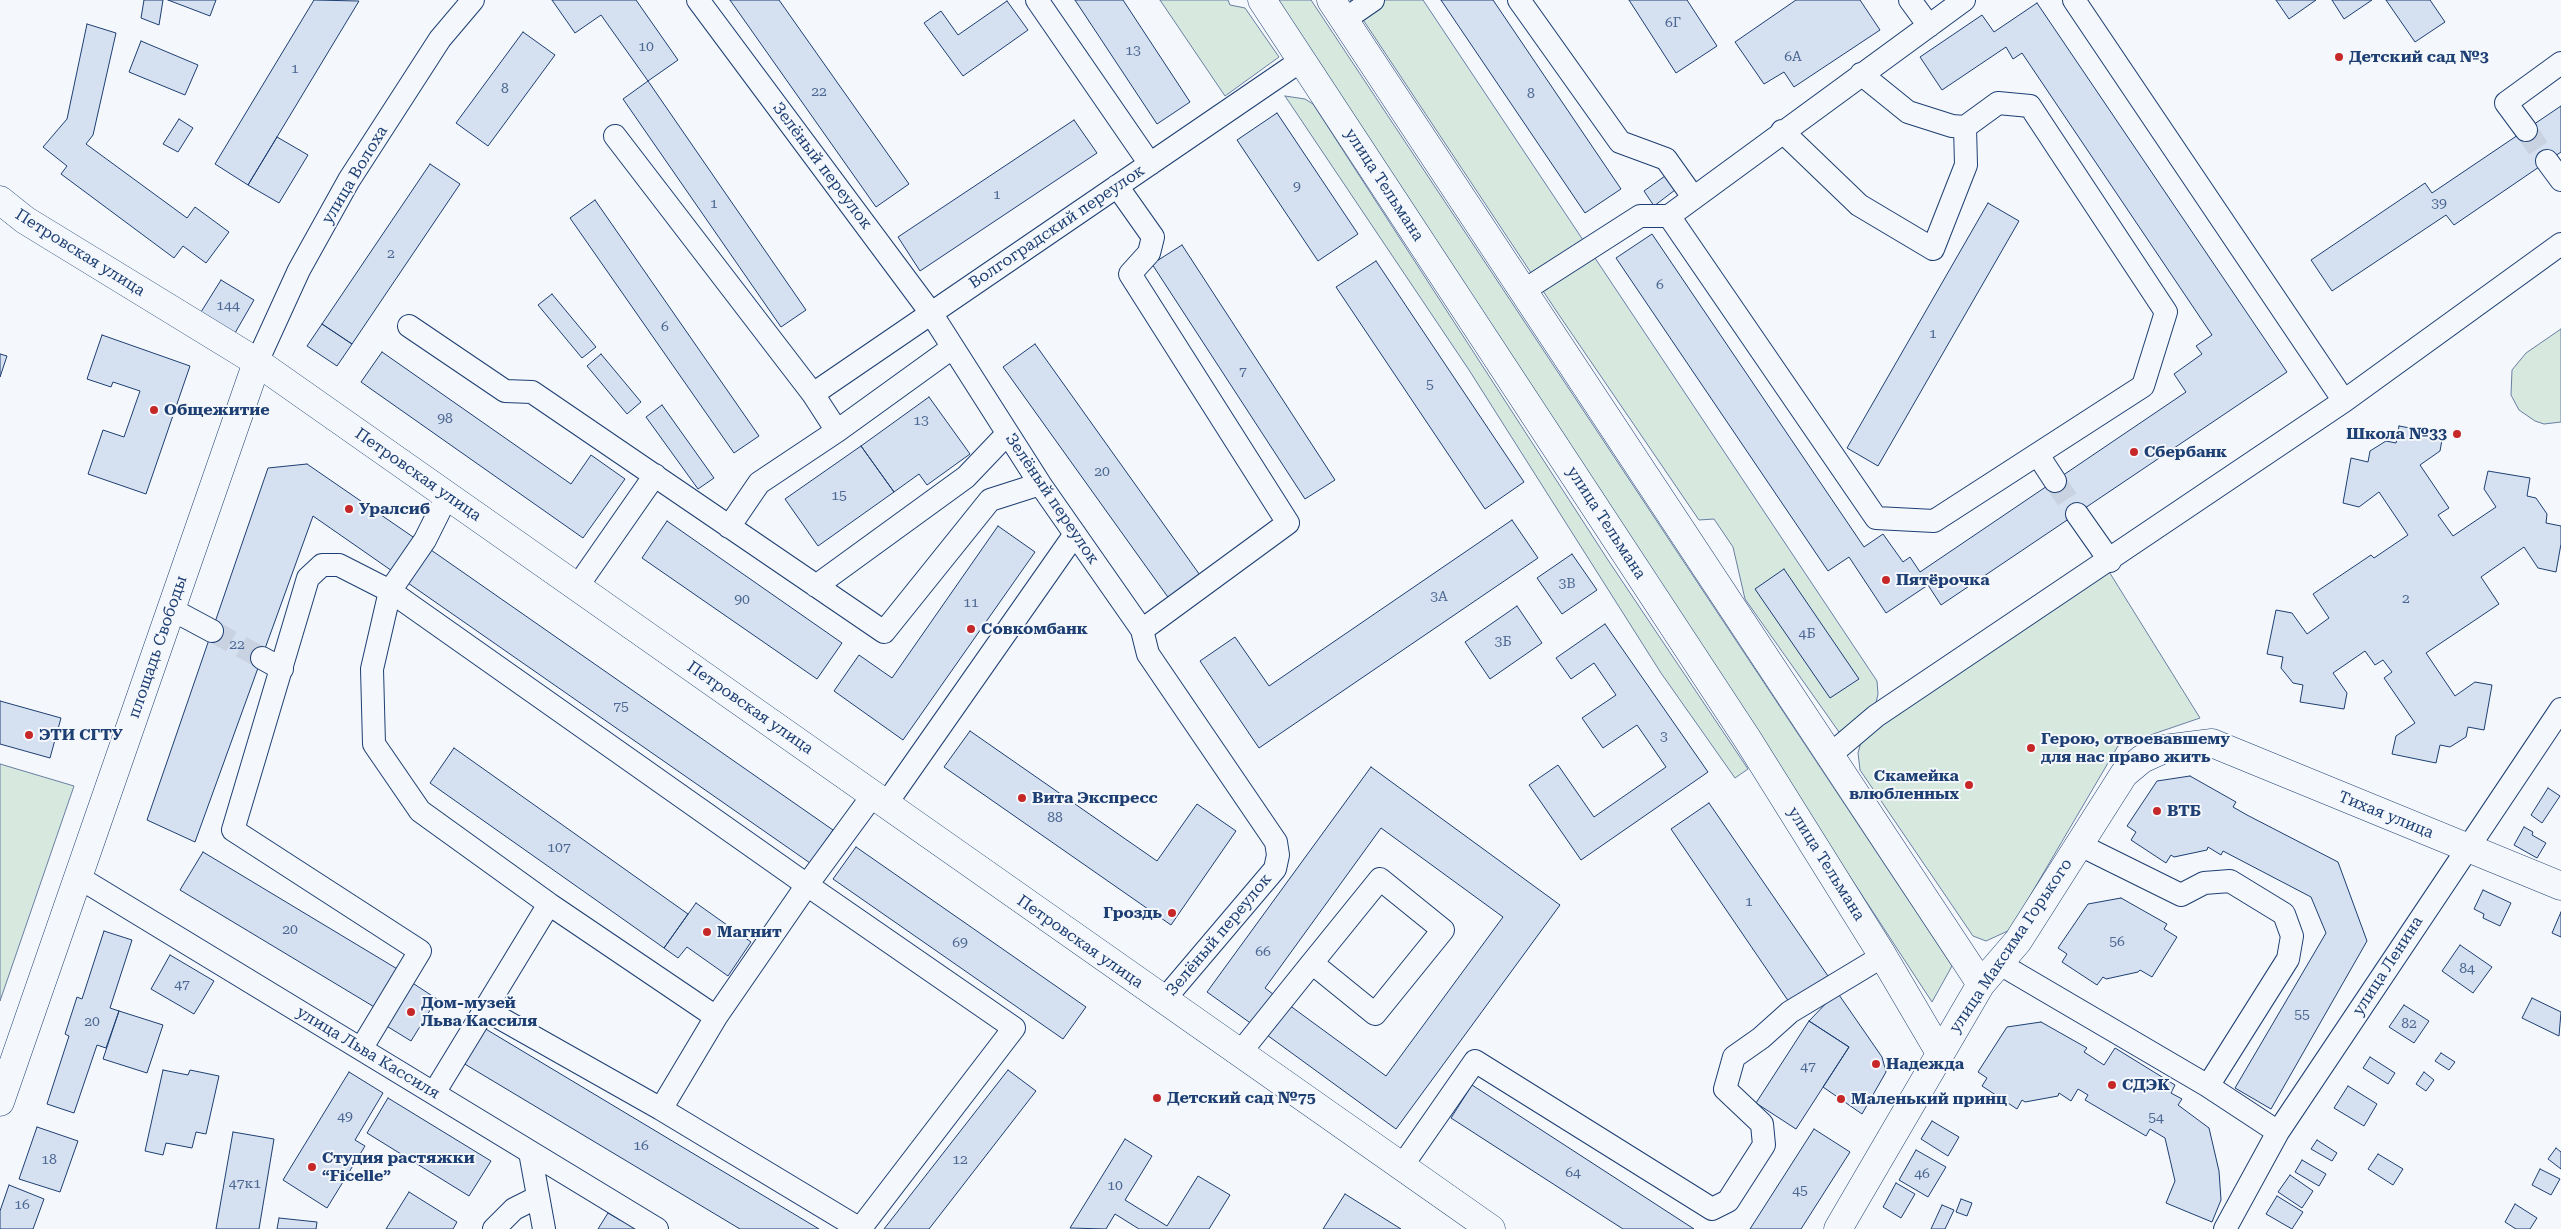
<!DOCTYPE html>
<meta charset="utf-8">
<style>
body{margin:0}
canvas{display:block;background:#f4f7fb}
</style>
<canvas width="2561" height="1229"></canvas>
<script>
const g = document.querySelector('canvas').getContext('2d');
g.lineJoin = 'round';
function paint(path, color) { g.fillStyle = color; g.fill(path, 'evenodd'); }
const toPath = rows => new Path2D(rows.map(r => 'M' + r).join(''));
function trace(path, color, width, dash) { g.strokeStyle = color; g.lineWidth = width; g.lineCap = dash ? 'butt' : 'round'; g.setLineDash(dash || []); g.stroke(path); }
function label(font, color, halo, rows, align = 'center') {
  g.font = font + ' "Roboto Serif",serif'; g.lineWidth = 4; g.setLineDash([]); g.textBaseline = 'middle'; g.strokeStyle = halo; g.fillStyle = color; for (const [text, x, y, turn = 0] of rows) {
    g.save(); g.translate(x, y); g.rotate((+turn || 0) * Math.PI / 180); g.textAlign = isNaN(turn) ? turn : align; if (halo) g.strokeText(text, 0, 0); g.fillText(text, 0, 0); g.restore();
  }
}
const green = toPath([
 [1160,0,1228,0,1230,5,1245,8,1279,57,1225,96,1160,0],
 [1276,0,1311,0,1952,966,1932,1002,1276,0],
 [1350,0,1423,0,1877,681,1878,694,1875,707,1854,727,1839,732,1745,599,1733,547,1714,519,1699,520,1557,312,1350,0],
 [1285,96,1305,99,1313,104,1608,560,1748,769,1735,778,1661,673,1469,370,1285,96],
 [2561,329,2561,422,2544,424,2535,421,2519,410,2511,395,2512,370,2526,353,2561,329],
 [2108,570,2200,718,2118,746,2010,930,1986,941,1973,936,1860,770,1858,753,1863,735,2108,570],
 [0,764,74,786,0,1001,0,764]
]);
const building = toPath([
 [144,0,163,0,159,25,141,18,144,0],
 [168,0,216,0,210,16,168,0],
 [314,0,359,1,248,185,215,164,314,0],
 [552,0,636,0,678,60,648,81,601,15,575,33,552,0],
 [730,0,779,0,909,184,876,207,730,0],
 [1075,0,1123,0,1190,102,1157,124,1075,0],
 [1441,0,1493,0,1621,189,1585,213,1441,0],
 [1629,0,1687,0,1717,46,1676,73,1629,0],
 [1796,0,1860,0,1880,30,1794,87,1784,72,1764,84,1735,42,1796,0],
 [2276,0,2316,0,2289,19,2276,0],
 [2332,0,2372,0,2344,19,2332,0],
 [2386,0,2430,0,2445,22,2415,42,2386,0],
 [1007,1,1028,30,963,76,924,23,941,11,958,35,1007,1],
 [2037,3,2287,372,1941,605,1928,585,1886,613,1849,557,1828,571,1616,258,1652,234,1864,547,1883,534,1903,562,1910,557,1920,572,2186,392,2174,374,2202,354,2196,346,2212,335,2022,53,2013,59,2006,47,1942,90,1920,57,1982,15,1994,32,2037,3],
 [87,24,116,33,93,135,86,144,187,218,195,207,229,232,206,263,183,246,174,258,61,174,67,166,43,147,67,119,87,24],
 [523,32,555,55,488,146,456,123,523,32],
 [141,41,198,65,185,95,129,72,141,41],
 [648,81,806,310,781,327,623,99,648,81],
 [2561,106,2561,152,2454,225,2446,215,2332,291,2311,260,2425,183,2432,193,2561,106],
 [1277,113,1358,234,1318,261,1237,140,1277,113],
 [179,119,193,128,178,152,163,144,179,119],
 [1074,120,1097,153,920,271,898,237,1074,120],
 [277,137,308,155,279,203,248,185,277,137],
 [430,164,460,184,352,344,322,324,430,164],
 [1665,176,1675,190,1654,206,1644,191,1665,176],
 [595,200,759,436,734,453,570,218,595,200],
 [1988,203,2019,221,1878,466,1847,448,1988,203],
 [1182,245,1335,480,1305,499,1152,264,1182,245],
 [1376,261,1524,482,1485,509,1336,287,1376,261],
 [221,280,254,300,235,333,201,312,221,280],
 [552,294,596,347,582,358,538,305,552,294],
 [322,324,352,344,337,366,307,346,322,324],
 [102,335,190,366,146,494,88,474,103,430,124,437,140,391,113,382,111,387,87,379,102,335],
 [1035,344,1202,578,1170,600,1003,367,1035,344],
 [382,352,571,484,591,455,625,479,583,538,361,382,382,352],
 [0,354,7,356,0,377,0,354],
 [601,354,641,402,627,414,587,366,601,354],
 [929,397,970,454,927,485,919,474,894,492,861,446,929,397],
 [662,405,714,478,698,489,646,417,662,405],
 [2399,426,2443,434,2440,451,2420,465,2449,508,2438,515,2453,536,2496,507,2484,489,2488,471,2530,478,2527,496,2536,498,2547,514,2546,523,2561,526,2561,544,2556,572,2538,568,2524,547,2481,577,2499,604,2426,653,2455,696,2475,682,2492,685,2484,730,2468,727,2466,737,2450,747,2440,745,2436,763,2392,754,2396,736,2415,723,2384,678,2392,672,2383,660,2375,665,2365,651,2333,673,2347,693,2344,709,2300,702,2303,685,2293,683,2281,668,2283,657,2267,654,2276,610,2292,613,2307,634,2329,618,2313,594,2371,555,2374,558,2408,535,2379,492,2359,507,2343,503,2351,458,2368,462,2370,451,2386,441,2396,443,2399,426],
 [861,446,894,492,818,546,785,499,861,446],
 [307,464,416,539,395,573,313,516,195,842,147,820,268,468,307,464],
 [1512,520,1538,558,1259,748,1200,661,1235,637,1269,686,1512,520],
 [667,521,842,643,817,679,642,558,667,521],
 [998,526,1035,552,903,740,834,691,859,655,892,678,998,526],
 [431,550,833,830,810,863,408,583,431,550],
 [1572,554,1597,590,1562,614,1537,578,1572,554],
 [1784,569,1859,679,1830,698,1755,589,1784,569],
 [1517,606,1542,643,1490,679,1465,642,1517,606],
 [1605,624,1708,772,1581,860,1529,785,1558,765,1594,817,1666,767,1637,725,1603,748,1582,718,1616,695,1594,663,1571,679,1556,658,1605,624],
 [0,701,61,718,50,758,0,744,0,701],
 [970,731,1157,861,1197,804,1236,831,1171,925,944,767,970,731],
 [454,748,688,914,664,948,430,783,454,748],
 [1371,767,1560,905,1396,1129,1267,1035,1289,1005,1386,1076,1503,917,1381,828,1265,988,1278,998,1256,1027,1207,992,1371,767],
 [2190,776,2236,802,2233,807,2247,815,2338,862,2367,941,2271,1109,2235,1088,2326,933,2311,897,2223,851,2221,855,2208,847,2207,850,2174,857,2171,855,2166,863,2131,840,2136,832,2127,826,2157,781,2190,776],
 [2548,788,2560,796,2542,823,2531,815,2548,788],
 [1709,803,1828,976,1789,1002,1671,829,1709,803],
 [2524,827,2533,832,2532,835,2546,843,2537,858,2514,845,2524,827],
 [856,847,1086,1007,1063,1039,833,879,856,847],
 [203,852,399,970,376,1008,180,890,203,852],
 [2483,890,2511,903,2500,926,2483,918,2484,914,2474,909,2483,890],
 [2121,898,2167,924,2164,929,2177,937,2152,977,2140,970,2138,972,2106,979,2103,977,2097,985,2062,962,2067,954,2058,948,2088,904,2121,898],
 [696,903,751,942,728,976,687,947,678,958,664,948,696,903],
 [2561,912,2561,937,2552,933,2561,912],
 [104,931,132,940,110,1008,119,1011,106,1048,97,1045,74,1113,47,1104,69,1036,65,1034,77,997,82,999,104,931],
 [2460,945,2492,967,2473,993,2442,971,2460,945],
 [170,955,214,981,194,1014,151,989,170,955],
 [411,982,437,999,411,1041,385,1025,411,982],
 [1837,992,1882,1057,1886,1072,1862,1114,1823,1087,1849,1047,1809,1021,1837,992],
 [2532,998,2561,1012,2559,1036,2522,1018,2532,998],
 [2404,1005,2429,1021,2414,1043,2389,1027,2404,1005],
 [119,1011,163,1025,147,1073,103,1059,119,1011],
 [1809,1021,1849,1047,1796,1129,1756,1103,1809,1021],
 [2041,1022,2087,1048,2084,1052,2104,1065,2115,1048,2175,1085,2171,1093,2182,1099,2178,1105,2209,1128,2219,1171,2221,1200,2212,1222,2166,1203,2175,1181,2165,1138,2150,1129,2146,1136,2085,1100,2088,1095,2078,1089,2071,1101,2059,1093,2058,1096,2025,1102,2022,1100,2017,1109,1982,1086,1987,1078,1978,1072,2007,1027,2041,1022],
 [484,1028,819,1229,740,1229,463,1063,484,1028],
 [2441,1053,2455,1062,2449,1070,2435,1061,2441,1053],
 [2370,1057,2395,1073,2388,1084,2363,1068,2370,1057],
 [163,1070,188,1075,190,1070,219,1076,206,1134,196,1132,192,1148,166,1143,163,1155,145,1151,163,1070],
 [1008,1070,1036,1091,929,1229,884,1229,1008,1070],
 [349,1072,383,1093,355,1140,365,1146,327,1208,283,1180,349,1072],
 [2424,1072,2434,1080,2426,1091,2416,1084,2424,1072],
 [1472,1085,1694,1229,1623,1229,1451,1118,1472,1085],
 [2348,1086,2377,1104,2364,1126,2334,1108,2348,1086],
 [388,1098,491,1161,469,1196,367,1133,388,1098],
 [1932,1121,1959,1137,1948,1156,1921,1139,1932,1121],
 [37,1127,78,1141,60,1192,19,1179,37,1127],
 [1814,1129,1850,1152,1801,1229,1750,1229,1814,1129],
 [233,1132,274,1139,259,1229,216,1229,233,1132],
 [1125,1139,1152,1156,1125,1200,1167,1226,1198,1176,1230,1195,1209,1229,1139,1229,1115,1214,1106,1229,1070,1228,1125,1139],
 [2317,1140,2337,1153,2332,1161,2311,1149,2317,1140],
 [2556,1148,2561,1152,2561,1169,2548,1159,2556,1148],
 [1916,1150,1946,1167,1928,1197,1899,1180,1916,1150],
 [2378,1154,2403,1169,2393,1185,2368,1169,2378,1154],
 [2302,1160,2326,1174,2319,1186,2295,1172,2302,1160],
 [2540,1169,2560,1179,2551,1195,2532,1185,2540,1169],
 [2290,1175,2313,1191,2302,1208,2278,1192,2290,1175],
 [1896,1183,1915,1194,1901,1218,1883,1207,1896,1183],
 [9,1185,44,1199,33,1229,0,1229,0,1211,9,1185],
 [409,1192,457,1222,453,1229,386,1229,409,1192],
 [1345,1194,1401,1229,1323,1229,1345,1194],
 [2277,1196,2303,1212,2292,1229,2266,1214,2277,1196],
 [1961,1199,1972,1203,1967,1216,1956,1212,1961,1199],
 [2515,1204,2537,1218,2530,1229,2516,1229,2505,1222,2515,1204],
 [1942,1205,1954,1210,1945,1229,1931,1229,1942,1205],
 [608,1213,620,1220,622,1215,644,1229,598,1229,608,1213],
 [279,1218,317,1222,316,1229,277,1229,279,1218]
]);
const minorTunnel = toPath([
 [2526,130,2547,161],
 [2055,481,2077,514],
 [212,631,262,658]
]);
const minor = toPath([
 [698,0,931,313,1040,484,1142,630,1148,654,1276,842,1278,855,1275,869,1163,1001],
 [1037,0,1150,164],
 [1519,0,1620,142,1666,159,1693,197],
 [1910,0,1929,26],
 [2074,0,2344,401],
 [1344,20,1373,0],
 [1861,74,1908,112,1952,126,1965,127],
 [2526,130,2506,103,2561,63],
 [615,136,813,394,837,431],
 [2547,161,2561,180],
 [1117,186,1153,237,1149,253,1130,274,1288,523,1142,630],
 [1669,216,1876,518,1934,521,2143,386,2166,312,2030,106,1998,103,1965,127,1966,165,1933,249,1859,205,1782,131],
 [1523,291,1640,216,1669,216,1964,0],
 [409,326,505,391,532,392,884,632,990,500,1040,484],
 [257,362,299,270,349,180,440,39,473,0],
 [813,394,1302,60],
 [2038,455,2055,481],
 [447,496,425,540,390,591,372,669,374,744,420,811,549,904,716,1017],
 [2077,514,2110,561],
 [729,527,759,483,837,431,952,348],
 [816,586,966,477,1007,434],
 [577,587,655,475],
 [171,609,212,631],
 [262,658,282,669],
 [1830,755,1876,716,2344,401,2561,244],
 [886,804,1075,534],
 [2080,845,2181,895,2204,883,2230,881,2284,914,2292,936,2288,959,2208,1086],
 [78,877,657,1229],
 [2000,964,2208,1086,2278,1132],
 [484,1009,661,1109,860,1229],
 [361,1049,420,951,233,830,308,578,322,565,339,565,390,591,807,885,1014,1028,860,1229],
 [1239,1054,1312,963,1375,1014,1443,930,1380,879,1312,963],
 [434,1093,549,904],
 [661,1109,716,1017,807,885,873,795],
 [530,1152,544,1229],
 [1402,1166,1475,1061,1712,1209,1728,1201,1764,1145,1762,1124,1725,1089,1734,1057,1761,1038,1790,1012,1883,956],
 [494,1229,514,1209,538,1197],
 [2225,1229,2278,1132,2561,709]
]);
const major = toPath([
 [1262,0,1748,740,1883,956,1940,1053],
 [1331,0,1981,984],
 [0,200,25,220,257,362,1491,1229],
 [0,1102,257,362],
 [1838,1229,1981,984,2018,941,2124,774,2142,759,2164,749,2212,743,2561,886]
]);
const markers = [
 [2339,57,5,"#c62828"],
 [154,410,5,"#c62828"],
 [2457,434,5,"#c62828"],
 [2134,452,5,"#c62828"],
 [349,509,5,"#c62828"],
 [1886,580,5,"#c62828"],
 [971,629,5,"#c62828"],
 [29,735,5,"#c62828"],
 [2031,748,5,"#c62828"],
 [1969,785,5,"#c62828"],
 [1022,798,5,"#c62828"],
 [2157,811,5,"#c62828"],
 [1172,913,5,"#c62828"],
 [707,932,5,"#c62828"],
 [411,1012,5,"#c62828"],
 [1876,1064,5,"#c62828"],
 [2112,1085,5,"#c62828"],
 [1157,1098,5,"#c62828"],
 [1841,1099,5,"#c62828"],
 [312,1167,5,"#c62828"]
];
const numberNames = [
 ["6Г",1673,23],
 ["10",646,47],
 ["13",1133,51],
 ["6А",1793,57],
 ["1",295,69],
 ["8",505,89],
 ["22",819,92],
 ["8",1531,94],
 ["9",1297,187],
 ["1",997,195],
 ["1",714,204],
 ["39",2439,204],
 ["2",391,254],
 ["6",1660,285],
 ["144",228,306],
 ["6",665,327],
 ["1",1933,334],
 ["7",1243,372],
 ["5",1430,385],
 ["98",445,419],
 ["13",921,421],
 ["20",1102,472],
 ["15",839,496],
 ["3В",1567,584],
 ["3А",1439,597],
 ["2",2406,599],
 ["90",742,600],
 ["11",971,603],
 ["4Б",1807,634],
 ["3Б",1503,642],
 ["22",237,645],
 ["75",621,707],
 ["3",1664,737],
 ["88",1055,818],
 ["107",559,848],
 ["1",1749,902],
 ["20",290,930],
 ["56",2117,942],
 ["69",960,943],
 ["66",1263,952],
 ["84",2467,969],
 ["47",182,985],
 ["55",2302,1015],
 ["20",92,1022],
 ["82",2409,1024],
 ["47",1808,1067],
 ["49",345,1117],
 ["54",2156,1118],
 ["16",641,1146],
 ["18",49,1160],
 ["12",960,1160],
 ["64",1573,1173],
 ["46",1922,1174],
 ["47к1",245,1184],
 ["10",1115,1186],
 ["45",1800,1191],
 ["16",22,1205]
];
const poiNames = [
 ["Детский сад №3",2349,57],
 ["Общежитие",164,410],
 ["Школа №33",2447,434,"right"],
 ["Сбербанк",2144,452],
 ["Уралсиб",359,509],
 ["Пятёрочка",1896,580],
 ["Совкомбанк",981,629],
 ["ЭТИ СГТУ",39,735],
 ["Герою, отвоевавшему",2041,739],
 ["для нас право жить",2041,757],
 ["Скамейка",1959,776,"right"],
 ["влюбленных",1959,794,"right"],
 ["Вита Экспресс",1032,798],
 ["ВТБ",2167,811],
 ["Гроздь",1162,913,"right"],
 ["Магнит",717,932],
 ["Дом-музей",421,1003],
 ["Льва Кассиля",421,1021],
 ["Надежда",1886,1064],
 ["СДЭК",2122,1085],
 ["Детский сад №75",1167,1098],
 ["Маленький принц",1851,1099],
 ["Студия растяжки",322,1158],
 ["“Ficelle”",322,1176]
];
const streetNames = [
 ["Зелёный переулок",822,166,53],
 ["улица Волоха",355,175,-59],
 ["улица Тельмана",1384,185,57],
 ["Волгоградский переулок",1057,227,-34],
 ["Петровская улица",80,253,32],
 ["Петровская улица",418,475,35],
 ["Зелёный переулок",1052,499,56],
 ["улица Тельмана",1606,523,57],
 ["площадь Свободы",158,647,-71],
 ["Петровская улица",750,708,35],
 ["Тихая улица",2386,815,22],
 ["улица Тельмана",1826,864,58],
 ["Зелёный переулок",1219,935,-50],
 ["Петровская улица",1080,942,35],
 ["улица Максима Горького",2011,946,-56],
 ["улица Ленина",2388,966,-57],
 ["улица Льва Кассиля",368,1053,31]
];
paint(green, '#d7e8df');
trace(green, '#687fa3', 1);
paint(building, '#d5e0f0');
trace(building, '#1d3f73', 1);
trace(minorTunnel, '#c9d2e0', 22, [22, 11]);
trace(minor, '#1d3f73', 24);
trace(major, '#1d3f73', 29);
trace(minor, '#f4f7fb', 22);
trace(major, '#f4f7fb', 28);
for (const [x, y, r, color] of markers) { const dot = new Path2D(); dot.arc(x, y, r, 0, 2 * Math.PI); g.fillStyle = color; g.fill(dot); trace(dot, '#f4f7fb', 2); }
label('14px', '#4b6792', null, numberNames);
label('bold 16px', '#1d3f73', '#f4f7fb', poiNames, 'left');
label('16px', '#1d3f73', '#f4f7fb', streetNames);
</script>
